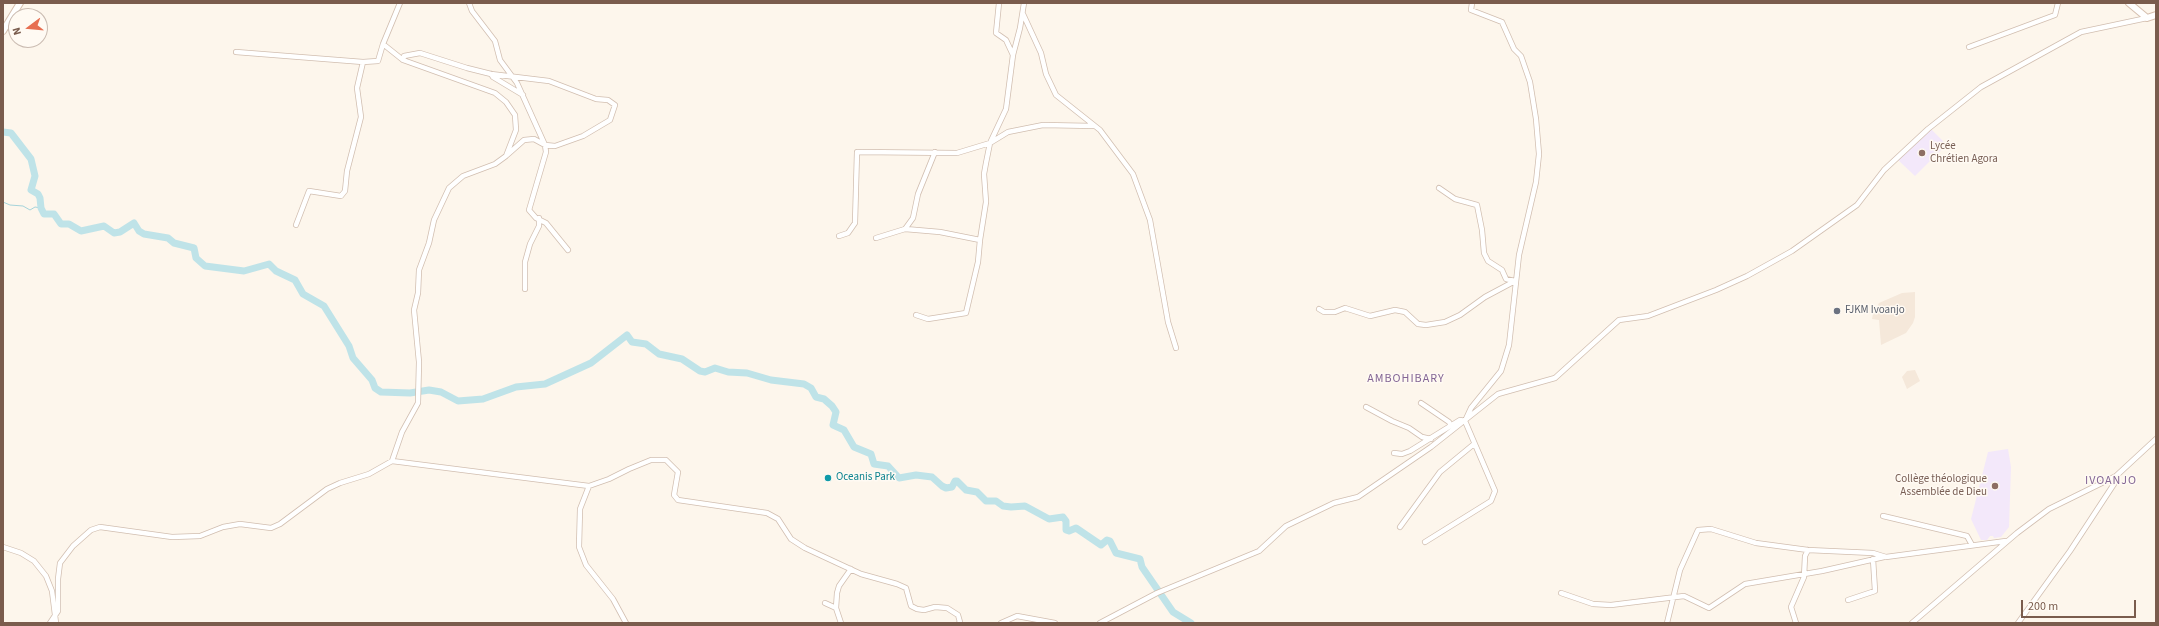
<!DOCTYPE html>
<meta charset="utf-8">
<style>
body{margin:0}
#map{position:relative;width:2159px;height:626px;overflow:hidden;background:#fdf6ec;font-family:"Source Sans 3",sans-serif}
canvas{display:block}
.frame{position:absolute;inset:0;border:4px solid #7a5c4d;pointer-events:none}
.north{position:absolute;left:8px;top:8px;width:40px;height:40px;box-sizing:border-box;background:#fffaf3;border:1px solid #cabbb1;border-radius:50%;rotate:254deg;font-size:11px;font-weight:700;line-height:16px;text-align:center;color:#7a5c4d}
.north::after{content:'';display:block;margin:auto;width:14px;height:18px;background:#e76f51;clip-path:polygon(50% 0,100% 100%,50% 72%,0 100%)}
.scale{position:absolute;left:2021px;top:600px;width:115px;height:18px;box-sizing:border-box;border:2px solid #7a5c4d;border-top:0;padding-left:5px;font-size:12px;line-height:14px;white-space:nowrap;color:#7a5c4d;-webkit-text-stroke:3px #fffaf3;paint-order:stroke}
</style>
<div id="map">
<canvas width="2159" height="626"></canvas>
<div class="frame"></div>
<div class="north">N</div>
<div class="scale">200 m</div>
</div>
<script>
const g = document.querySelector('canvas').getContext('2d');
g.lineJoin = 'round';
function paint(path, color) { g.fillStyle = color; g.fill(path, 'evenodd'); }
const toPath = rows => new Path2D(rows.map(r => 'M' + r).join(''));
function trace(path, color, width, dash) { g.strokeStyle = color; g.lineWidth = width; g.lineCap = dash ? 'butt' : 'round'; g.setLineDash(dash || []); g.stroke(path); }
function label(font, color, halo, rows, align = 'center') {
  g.font = font + ' "Source Sans 3",sans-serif'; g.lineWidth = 3; g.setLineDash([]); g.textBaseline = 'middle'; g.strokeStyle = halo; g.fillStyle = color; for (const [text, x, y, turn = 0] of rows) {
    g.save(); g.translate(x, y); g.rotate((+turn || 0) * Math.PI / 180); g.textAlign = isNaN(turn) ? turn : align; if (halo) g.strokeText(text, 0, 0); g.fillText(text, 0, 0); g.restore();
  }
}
const residential = toPath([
 [1915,292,1915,317,1913,323,1906,333,1881,345,1879,320,1872,319,1873,314,1879,303,1902,293],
 [1915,370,1920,381,1907,389,1902,377,1907,371]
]);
const education = toPath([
 [1930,128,1945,143,1945,146,1915,176,1898,160],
 [2008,449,2011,467,2009,527,2001,537,1994,538,1993,536,1990,536,1987,540,1981,540,1971,519,1988,452]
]);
const stream = toPath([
 [3,202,10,205,23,206,30,210,35,207,41,208]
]);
const river = toPath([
 [3,132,11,133,31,159,35,176,31,190,38,194,40,198,41,208,44,214,54,214,61,224,69,224,81,231,104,226,114,233,120,232,134,223,139,231,144,234,168,238,174,243,194,248,196,258,205,266,244,271,269,264,276,271,295,280,303,294,324,306,349,346,353,358,372,380,375,388,381,392,410,393,429,390,441,392,458,401,483,399,516,387,545,384,591,363,627,335,632,342,646,344,659,354,682,359,700,371,705,372,715,368,728,372,747,373,771,380,804,384,811,388,816,397,824,399,832,406,836,412,833,425,844,430,854,447,871,454,874,464,888,466,899,478,916,475,932,477,942,486,946,488,952,487,955,481,957,481,966,490,977,492,986,501,996,501,1003,506,1011,507,1025,506,1049,519,1063,517,1066,521,1066,530,1069,531,1076,528,1101,545,1107,540,1110,541,1116,553,1140,559,1142,567,1173,612,1191,623]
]);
const street = toPath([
 [469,3,472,11,495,41,500,60,517,83,545,145,546,152,529,210,536,218,546,223,568,250],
 [999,3,996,33,1006,40,1013,55],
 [1023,14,1041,53,1046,74,1056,95,1100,130,1133,174,1150,220,1168,322,1176,348],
 [1969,47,2055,15,2058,3],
 [236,52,363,62],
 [403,60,404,56,420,53,467,68,491,74,549,81,596,99,608,100,615,105,610,120,583,136,555,146,545,145,534,139,524,140,507,155],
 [491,74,493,77,523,95],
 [1439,188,1455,199,1477,205,1482,230,1484,253,1488,261,1502,270,1506,279,1515,281],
 [296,225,309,191,341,196,345,191,347,171,361,117,357,88,363,62,378,61,383,44],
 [905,229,940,232,980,240,978,262,966,313,928,319,916,315],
 [839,236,848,233,855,223,857,152,957,153,990,143,1008,132,1043,125,1094,126],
 [876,238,905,229,913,218,918,194,935,152],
 [980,240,986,202,984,174,986,163,990,143,1006,109,1013,55,1020,28,1024,3],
 [525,289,525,262,530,244,539,226,539,218],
 [1319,309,1324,312,1335,312,1345,308,1370,316,1395,310,1405,312,1418,324,1426,325,1445,322,1460,315,1485,297,1515,281],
 [1421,403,1449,422,1451,426],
 [1366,407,1392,421,1409,428,1422,437,1431,439],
 [1394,453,1402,454,1410,451,1460,420,1465,421],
 [392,461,402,432,418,403,419,362,414,310,418,293,419,270,429,243,434,220,449,188,463,176,495,164,506,156,516,130,515,115,506,102,495,93,403,60,383,44,400,3],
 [589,486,580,509,579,547,586,565,613,599,626,623],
 [1883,516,1967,536,1972,545],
 [1400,527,1440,472,1474,444],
 [1425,542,1491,501,1495,491,1465,421,1471,408,1501,371,1509,345,1519,255,1536,182,1539,154,1536,119,1530,82,1521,56,1514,49,1502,22,1471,10,1472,3],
 [3,547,21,553,34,561,46,576,52,591,56,623],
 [1561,593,1593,604,1611,605,1684,596,1709,608,1745,584,1822,571,1884,557],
 [1848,600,1875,591,1873,559],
 [825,603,836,608],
 [50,623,58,611,58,579,60,563,73,546,91,530,100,527,172,537,200,536,223,527,240,524,271,528,280,524,327,489,340,483,369,474,392,461,589,486,609,479,629,469,651,460,666,460,678,472,674,495,678,500,767,513,778,519,791,539,805,548,861,574,897,584,906,588,911,606,917,609,924,610,935,607,947,608,958,615,960,622,959,623],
 [841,623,836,608,837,593,839,586,851,569],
 [1001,623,1017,616,1055,623],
 [1100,623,1157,593,1259,551,1286,526,1334,503,1358,497,1431,447,1498,394,1555,378,1619,320,1648,316,1716,290,1747,276,1792,251,1857,205,1884,170,1928,129,1981,87,2081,32,2147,18],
 [1667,623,1680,570,1698,530,1711,529,1756,543,1808,550,1873,553,1886,557,2006,541],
 [1796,623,1791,607,1804,577,1805,556,1808,550],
 [1912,623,2017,533,2049,509,2116,476,2156,439],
 [2018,623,2070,551,2114,484,2116,476]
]);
const secondary = toPath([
 [2129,3,2147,18,2156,15],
 [3,31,20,3]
]);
const markers = [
 [1922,153,4,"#8d6e63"],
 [1837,311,4,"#6b7280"],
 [828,478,4,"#0f9aa8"],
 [1995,486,4,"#8d6e63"]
];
const educationNames = [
 ["Lycée",1930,147],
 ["Chrétien Agora",1930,160],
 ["Collège théologique",1987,480,"right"],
 ["Assemblée de Dieu",1987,493,"right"]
];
const worshipNames = [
 ["FJKM Ivoanjo",1845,311]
];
const cultureNames = [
 ["Oceanis Park",836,478]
];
const neighbourhoodNames = [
 ["AMBOHIBARY",1406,379],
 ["IVOANJO",2111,481]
];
paint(residential, '#f5e8da');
paint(education, '#f3e8fa');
trace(stream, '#a5d3da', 1);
trace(river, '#bfe3e8', 7);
trace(street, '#d1beb0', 6);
trace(secondary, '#d6c0b0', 8);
trace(street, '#fff', 4.5);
trace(secondary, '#fff', 6);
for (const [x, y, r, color] of markers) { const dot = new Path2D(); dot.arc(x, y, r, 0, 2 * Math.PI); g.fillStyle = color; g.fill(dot); trace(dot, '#fffaf3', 1.5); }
label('11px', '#785e54', '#fffaf3', educationNames, 'left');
label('11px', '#5b616d', '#fffaf3', worshipNames, 'left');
label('11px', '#0d838f', '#fffaf3', cultureNames, 'left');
g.letterSpacing = '1px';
label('12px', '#846695', '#fffaf3', neighbourhoodNames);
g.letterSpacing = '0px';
</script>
